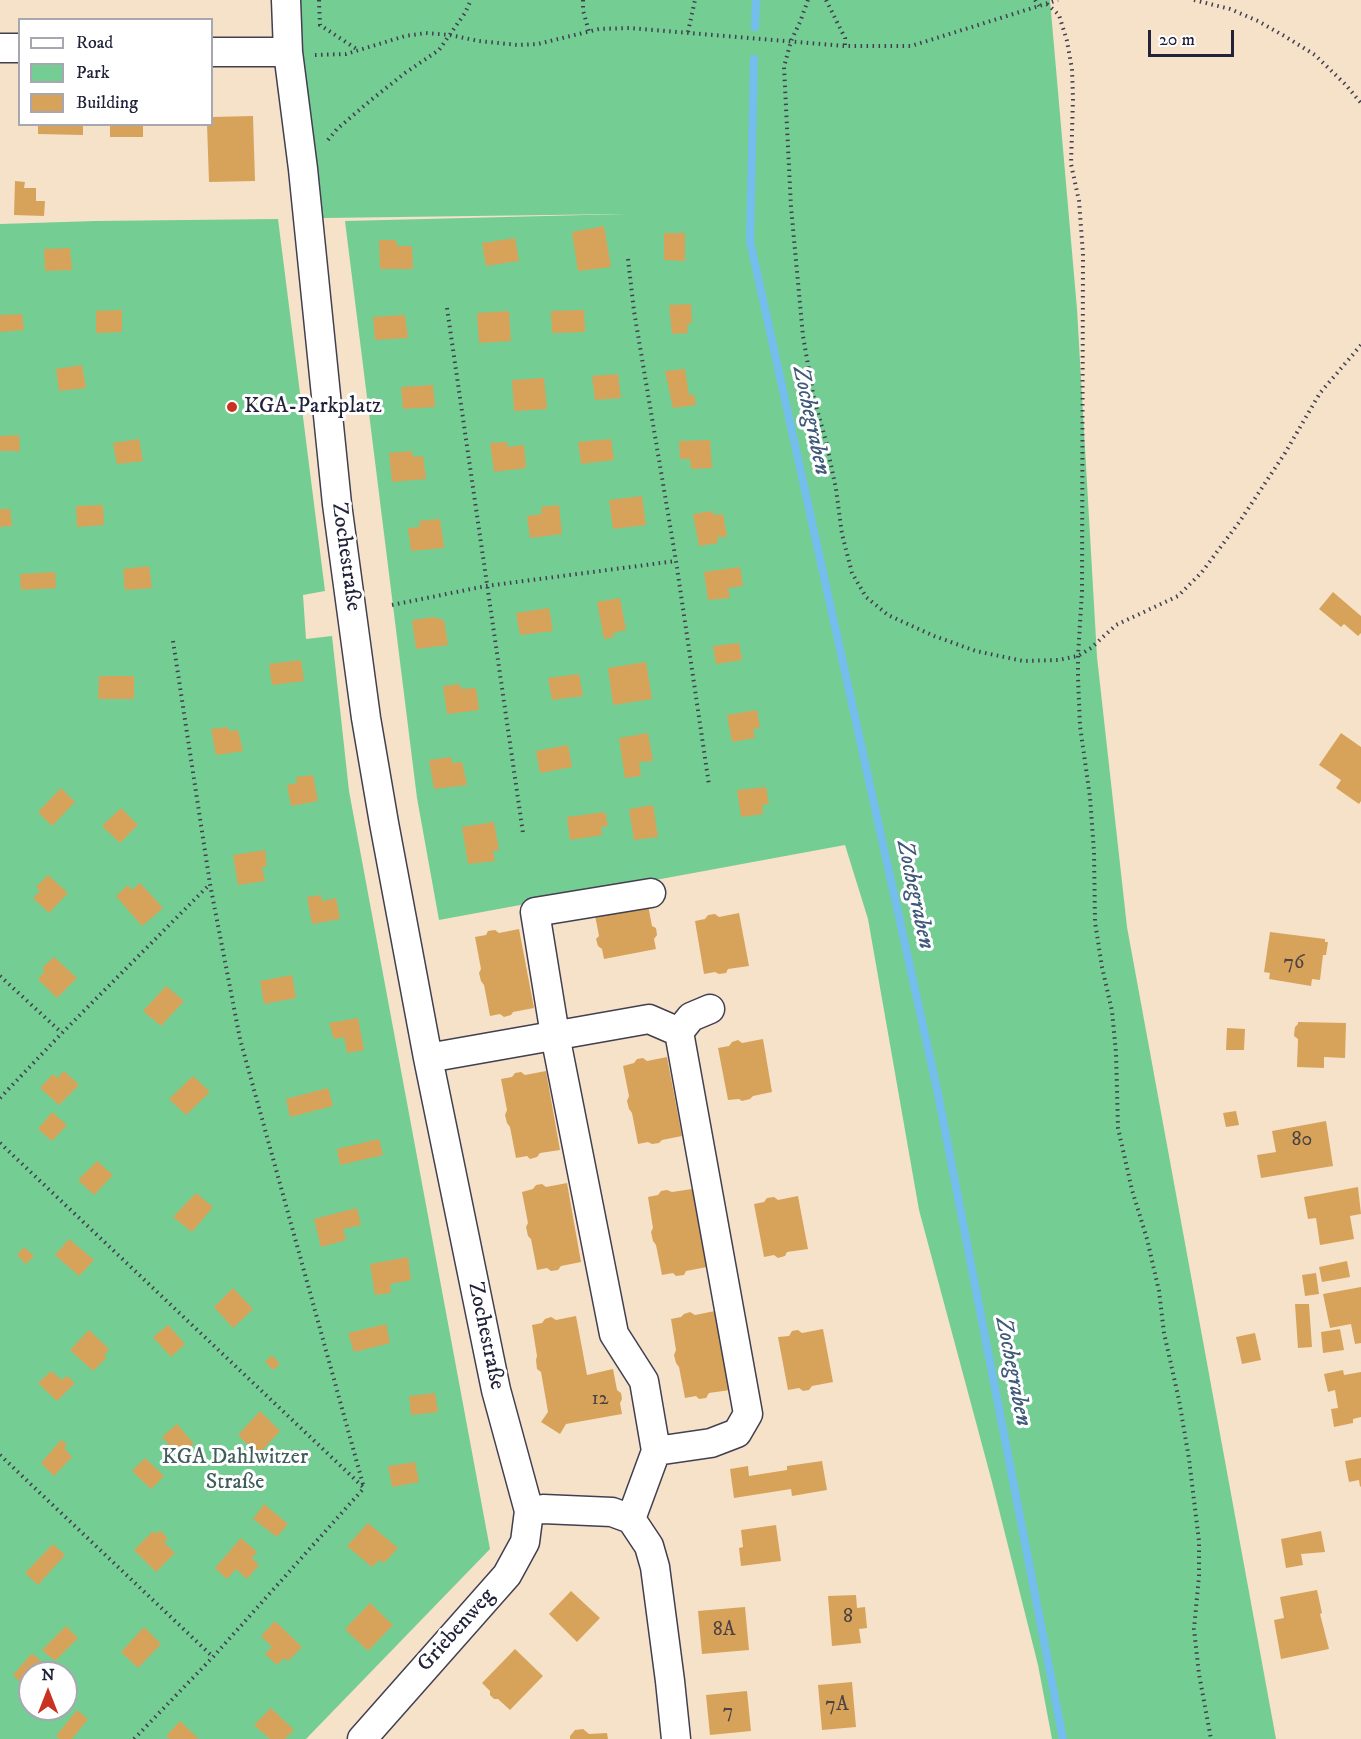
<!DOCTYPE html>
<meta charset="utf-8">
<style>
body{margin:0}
#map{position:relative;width:1361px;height:1739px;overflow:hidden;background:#f6e2c9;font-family:"IM FELL DW Pica",serif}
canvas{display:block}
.legend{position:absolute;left:18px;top:18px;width:195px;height:108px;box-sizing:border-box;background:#fff;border:2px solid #a7a7b1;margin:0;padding:8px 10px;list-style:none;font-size:18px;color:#22223b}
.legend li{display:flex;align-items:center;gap:12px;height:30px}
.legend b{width:30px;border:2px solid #a7a7b1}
.north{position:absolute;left:18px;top:1661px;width:60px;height:60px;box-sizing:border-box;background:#fff;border:2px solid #a7a7b1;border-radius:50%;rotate:0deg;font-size:16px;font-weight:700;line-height:24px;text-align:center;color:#22223b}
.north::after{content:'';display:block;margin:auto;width:21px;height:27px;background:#c8321e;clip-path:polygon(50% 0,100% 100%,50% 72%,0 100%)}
.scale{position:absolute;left:1148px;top:30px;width:86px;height:27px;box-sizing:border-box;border:3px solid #22223b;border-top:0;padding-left:8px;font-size:18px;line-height:21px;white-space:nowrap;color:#22223b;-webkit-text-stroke:4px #fff;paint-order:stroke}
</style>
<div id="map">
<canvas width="1361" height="1739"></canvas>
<ul class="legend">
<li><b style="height:8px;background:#fff"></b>Road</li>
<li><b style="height:16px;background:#74ce94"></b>Park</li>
<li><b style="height:16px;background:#d7a35a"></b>Building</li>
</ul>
<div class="north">N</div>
<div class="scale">20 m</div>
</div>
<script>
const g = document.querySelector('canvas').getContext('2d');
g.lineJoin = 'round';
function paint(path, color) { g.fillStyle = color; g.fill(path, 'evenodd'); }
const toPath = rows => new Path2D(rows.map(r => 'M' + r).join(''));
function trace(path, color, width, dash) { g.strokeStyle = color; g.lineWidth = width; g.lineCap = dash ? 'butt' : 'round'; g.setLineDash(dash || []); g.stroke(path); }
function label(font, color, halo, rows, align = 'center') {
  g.font = font + ' "IM FELL DW Pica",serif'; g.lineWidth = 6; g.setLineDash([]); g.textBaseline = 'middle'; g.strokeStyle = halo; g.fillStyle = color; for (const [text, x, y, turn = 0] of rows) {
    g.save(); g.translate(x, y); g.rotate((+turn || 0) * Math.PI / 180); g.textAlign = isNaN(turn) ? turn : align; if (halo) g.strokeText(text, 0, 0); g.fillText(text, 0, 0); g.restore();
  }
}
const green = toPath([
 [300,0,1050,0,1077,309,1097,657,1127,927,1276,1739,1052,1739,1038,1665,992,1482,919,1210,868,919,845,845,439,920,417,798,345,221,625,214,323,218,303,61],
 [278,219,325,591,303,595,306,639,332,636,349,791,490,1549,306,1739,0,1739,0,224,95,221],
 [30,1673,66,1673,66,1709,30,1709]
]);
const stream = toPath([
 [755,27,756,0],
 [754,59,750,241,938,1094,1063,1739]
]);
const building = toPath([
 [253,116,255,181,209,182,207,124,212,124,212,117],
 [38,124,83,124,83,135,38,134],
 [110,124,143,124,143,137,110,137],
 [15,181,25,182,24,188,36,188,36,201,45,201,44,216,14,215],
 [604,226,611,267,578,271,572,232],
 [664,233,685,233,685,261,664,260],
 [515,238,519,261,486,266,482,243],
 [379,240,396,240,397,246,412,246,413,269,380,269],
 [70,248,72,270,45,271,44,249],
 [691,304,692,323,687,324,688,333,672,334,669,305],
 [122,310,122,332,96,333,96,311],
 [584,310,585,332,552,333,551,311],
 [509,311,511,341,479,343,477,313],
 [22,314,24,330,0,332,0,315],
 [405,315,408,338,375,340,373,317],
 [82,365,86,388,59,391,56,369],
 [685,369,689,395,694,394,696,405,673,408,665,371],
 [618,374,621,398,595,400,592,376],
 [544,378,547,409,514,411,512,380],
 [433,385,435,407,403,409,401,387],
 [19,435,20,451,0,451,0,436],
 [139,439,143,461,117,464,113,443],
 [611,439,614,460,581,464,578,442],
 [710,440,712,468,691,469,690,459,680,459,679,441],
 [507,442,508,447,524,445,526,468,494,472,490,443],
 [412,451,413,457,423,456,426,479,392,482,389,453],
 [642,496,646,525,613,529,609,500],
 [103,505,104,525,77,527,76,506],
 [559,505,562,534,530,538,527,516,542,514,541,507],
 [0,509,10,509,12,526,0,527],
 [713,511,713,515,723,514,727,537,717,537,718,543,699,546,693,514],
 [440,519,444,548,411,551,408,528,420,527,419,521],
 [149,566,152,588,125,590,123,569],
 [740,567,743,586,728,588,730,598,708,600,704,572],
 [55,572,56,588,21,590,20,574],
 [1333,592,1361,616,1361,633,1358,636,1344,624,1341,627,1319,609],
 [620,598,626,630,613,633,614,637,604,639,597,602],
 [549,608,553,631,520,635,516,613],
 [433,617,444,620,448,645,416,649,412,620],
 [739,643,742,660,716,664,713,646],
 [301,660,304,681,272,685,269,664],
 [646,662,652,699,613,705,608,668],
 [579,674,583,696,552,700,548,678],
 [99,676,134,676,134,699,98,699],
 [460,684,461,689,476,688,479,710,447,714,443,686],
 [757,710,760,728,753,729,755,738,732,742,727,715],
 [228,727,229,731,238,730,243,751,216,755,211,729],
 [648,733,653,761,639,762,641,776,625,778,619,738],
 [1341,733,1361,747,1361,801,1359,804,1336,788,1341,780,1319,765],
 [568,745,572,767,540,773,536,751],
 [451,757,452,763,462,762,467,785,434,789,429,760],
 [313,775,318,801,291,806,287,785,297,783,296,777],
 [766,787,769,804,762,805,763,814,741,817,737,790],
 [61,788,75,802,52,826,38,812],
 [653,805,658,837,634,840,629,809],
 [121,808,138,825,120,843,102,826],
 [605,812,608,826,601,827,602,835,570,840,567,817],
 [494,822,499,850,493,851,495,861,468,864,462,827],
 [265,850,267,866,262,867,265,881,238,885,233,855],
 [48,875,68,893,49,913,33,898,40,891,36,887],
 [140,883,163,908,142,926,116,896,128,885,132,890],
 [321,895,322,901,336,898,340,919,312,924,307,897],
 [648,905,652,926,656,928,657,935,654,939,656,949,604,959,602,949,598,946,596,939,599,936,595,915],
 [739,913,749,966,728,969,726,973,719,974,715,972,704,974,695,921,705,919,708,915,715,914,719,917],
 [519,929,534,1008,513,1012,511,1015,504,1017,500,1014,490,1016,484,985,481,981,479,973,481,969,475,937,486,935,488,931,495,930,499,933],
 [1270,932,1325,939,1325,942,1328,942,1326,955,1323,955,1320,980,1312,979,1311,986,1269,979,1270,973,1264,972],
 [54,957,77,978,57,998,38,979,45,971,42,968],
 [292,975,296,998,264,1004,260,981],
 [166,986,184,1001,161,1026,143,1011],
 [358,1018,364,1050,347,1053,344,1037,334,1039,329,1023],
 [1298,1022,1346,1023,1345,1058,1324,1057,1324,1068,1297,1067,1298,1039,1294,1036,1295,1027,1298,1024],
 [1227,1028,1245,1029,1244,1050,1226,1050],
 [763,1039,772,1092,753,1096,750,1099,742,1101,739,1099,728,1100,718,1048,729,1046,732,1042,738,1040,742,1043],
 [667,1057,682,1136,662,1140,659,1143,652,1144,648,1142,638,1144,632,1113,629,1109,627,1101,629,1096,623,1066,634,1063,637,1059,643,1058,647,1061],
 [64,1071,79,1085,59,1105,40,1088,53,1074,57,1078],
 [546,1071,560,1150,540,1153,537,1157,530,1159,527,1156,516,1158,510,1127,507,1123,505,1115,507,1110,501,1079,512,1077,515,1073,521,1072,525,1075],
 [193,1076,210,1092,186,1115,169,1099],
 [328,1088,333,1106,290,1117,286,1099],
 [1236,1111,1239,1125,1226,1127,1223,1113],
 [52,1112,67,1125,52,1141,38,1129],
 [1326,1121,1333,1166,1261,1178,1257,1155,1276,1152,1272,1131],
 [379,1139,383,1155,340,1165,337,1149],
 [97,1161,113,1175,94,1195,78,1180],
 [567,1183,581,1262,561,1266,558,1270,551,1271,547,1268,537,1270,531,1239,528,1236,526,1227,528,1223,522,1192,533,1189,536,1185,542,1184,546,1187],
 [1358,1187,1361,1214,1350,1216,1354,1239,1320,1245,1316,1218,1308,1219,1304,1197],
 [692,1189,707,1267,686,1271,684,1275,676,1276,673,1273,662,1275,656,1245,653,1241,651,1232,653,1228,648,1197,658,1195,661,1191,667,1190,672,1192],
 [196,1193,213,1207,192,1232,173,1217],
 [798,1196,808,1249,787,1252,785,1256,778,1258,774,1255,764,1257,754,1204,764,1202,767,1198,774,1197,778,1200],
 [357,1208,361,1225,343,1229,346,1240,321,1247,314,1219],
 [69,1239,94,1260,79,1276,55,1255],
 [24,1247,34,1256,26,1264,17,1255],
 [408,1257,411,1280,390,1284,391,1293,375,1295,370,1264],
 [1347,1261,1350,1277,1322,1282,1319,1267],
 [1316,1273,1319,1294,1305,1296,1302,1275],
 [1361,1287,1361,1343,1355,1344,1351,1324,1330,1328,1323,1294],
 [233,1288,253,1309,233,1328,214,1307],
 [1295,1304,1309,1304,1312,1347,1298,1348],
 [715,1311,730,1390,709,1393,706,1398,699,1399,696,1396,685,1398,679,1367,676,1363,674,1355,676,1350,671,1319,681,1317,684,1314,690,1312,695,1315],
 [576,1316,587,1375,613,1369,617,1390,621,1393,622,1399,620,1403,622,1414,566,1424,560,1434,541,1422,548,1412,541,1372,537,1369,536,1360,537,1356,532,1325,542,1323,545,1319,551,1317,556,1320],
 [386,1324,390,1343,354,1352,348,1333],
 [168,1325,185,1344,171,1357,153,1337],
 [823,1329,833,1382,812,1386,809,1390,803,1391,799,1388,788,1390,778,1337,789,1336,792,1331,798,1330,802,1333],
 [1340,1329,1344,1350,1323,1353,1321,1332],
 [89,1330,109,1349,104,1355,107,1357,93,1371,70,1350],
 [1255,1333,1261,1360,1242,1364,1236,1337],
 [272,1355,280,1364,273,1370,265,1362],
 [1343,1370,1344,1375,1361,1372,1361,1417,1353,1419,1353,1423,1334,1427,1331,1409,1338,1408,1335,1390,1328,1392,1324,1374],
 [51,1371,62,1380,67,1376,75,1383,57,1401,38,1383],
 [435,1393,438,1412,411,1415,409,1396],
 [260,1411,280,1431,258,1455,238,1435],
 [177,1424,194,1444,180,1456,162,1437],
 [61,1440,67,1444,64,1448,72,1457,54,1476,41,1463],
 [145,1458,164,1476,151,1489,132,1471],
 [1361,1458,1361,1486,1360,1487,1359,1480,1349,1482,1345,1461],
 [822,1461,827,1490,792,1496,791,1489,734,1498,730,1469,748,1466,749,1476,787,1470,787,1466],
 [415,1462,419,1482,392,1487,388,1466],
 [264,1504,288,1524,277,1537,253,1519],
 [368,1523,398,1548,384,1563,379,1560,372,1567,347,1546],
 [776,1525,781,1561,741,1566,739,1548,743,1547,741,1530],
 [160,1530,168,1539,164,1542,175,1553,156,1572,134,1550,153,1531,156,1534],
 [1321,1531,1325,1552,1301,1554,1303,1565,1286,1568,1281,1539],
 [241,1538,257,1552,252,1558,259,1565,247,1579,236,1569,227,1579,215,1568],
 [53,1544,65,1555,38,1585,25,1573],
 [1317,1590,1322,1613,1320,1614,1329,1649,1281,1659,1274,1620,1284,1618,1280,1597],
 [571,1591,600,1618,577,1642,549,1614],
 [856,1595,857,1608,865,1607,867,1628,859,1629,861,1643,832,1646,828,1596],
 [370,1603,393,1625,368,1651,345,1629],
 [745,1607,749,1650,702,1654,698,1611],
 [275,1621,302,1647,288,1661,284,1658,277,1665,265,1654,272,1647,261,1636],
 [66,1626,78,1638,55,1661,42,1650],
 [144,1627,161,1644,138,1668,121,1652],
 [515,1649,543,1676,510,1710,498,1699,494,1699,490,1695,490,1691,482,1683],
 [32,1653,54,1673,30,1673,30,1691,13,1675],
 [852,1682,856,1727,822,1730,818,1685],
 [747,1691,751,1731,710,1735,706,1695],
 [271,1708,294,1730,285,1739,270,1739,254,1725],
 [77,1710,88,1719,72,1739,60,1739,56,1736],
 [180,1721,199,1739,170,1739,166,1736],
 [583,1729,589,1734,607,1733,608,1739,570,1739,570,1736,575,1730]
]);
const path = toPath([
 [319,0,320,25,358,50],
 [583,0,583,10,589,32],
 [808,0,800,22,791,41,784,67,791,207,803,336,814,399,826,441,836,489,842,534,852,573,866,597,888,615,934,636,976,651,1023,661,1058,660,1078,656,1091,648,1116,625,1178,596,1202,572,1240,521,1285,453,1320,393,1361,345],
 [826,0,845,38,845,46],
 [1035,0,1039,6],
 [1194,0,1230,9,1258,21,1286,37,1315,55,1345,84,1361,103],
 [1047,4,1059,15,1067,41,1072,69,1073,99,1071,164,1079,201,1083,254,1082,591,1078,656,1078,677,1080,726,1090,797,1094,852,1095,922,1102,967,1112,1011,1116,1053,1118,1128,1132,1190,1147,1239,1159,1291,1164,1333,1179,1400,1189,1459,1199,1541,1199,1576,1194,1629,1199,1674,1211,1739],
 [688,32,695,0],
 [315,55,346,54,405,36,426,33,450,35,479,41,518,45,538,44,599,29,630,28,845,46,911,46,1058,0],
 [328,140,337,129,371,100,405,73,439,50,465,13,471,0],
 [628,259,634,311,676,561,709,785],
 [447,308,523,833],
 [392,605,486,586,676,561],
 [173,641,210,884,240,1039,364,1488],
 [0,976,62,1033],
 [0,1098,62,1033,209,885],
 [0,1143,363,1487],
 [0,1455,213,1657],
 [134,1739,213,1657,364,1488]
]);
const minor = toPath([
 [286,0,288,52,303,169,337,504,366,718,384,823,428,1058,496,1390,529,1511,525,1542,507,1575,362,1739],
 [0,48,20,48],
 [212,52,288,52],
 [428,1058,649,1019,679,1032,691,1017,710,1009],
 [656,1451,711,1443,737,1433,748,1414,679,1032],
 [529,1511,543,1509,612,1512,631,1519,649,1546,655,1567,670,1681,676,1739],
 [631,1519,656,1451,644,1381,614,1334,555,1035,535,912,651,893]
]);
const markers = [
 [232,407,6,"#c8321e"]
];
const numberNames = [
 ["76",1294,964],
 ["80",1302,1141],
 ["12",600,1400],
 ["8",848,1618],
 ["8A",724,1631],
 ["7A",837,1706],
 ["7",728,1713]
];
const poiNames = [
 ["KGA-Parkplatz",244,407]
];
const streetNames = [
 ["Zochestraße",345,557,82],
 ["Zochestraße",485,1336,78],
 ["Griebenweg",457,1631,-48]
];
const parkNames = [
 ["KGA Dahlwitzer",235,1458],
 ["Straße",235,1483]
];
const waterNames = [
 ["Zochegraben",810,421,78],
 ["Zochegraben",914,895,78],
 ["Zochegraben",1012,1372,79]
];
paint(green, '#74ce94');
trace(stream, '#74beed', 8);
paint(building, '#d7a35a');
trace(minor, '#423f50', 31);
trace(path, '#423f50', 4, [1.5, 4.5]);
trace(minor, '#fff', 28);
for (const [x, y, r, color] of markers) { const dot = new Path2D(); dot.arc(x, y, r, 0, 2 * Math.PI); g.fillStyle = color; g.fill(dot); trace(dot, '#fff', 2); }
label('20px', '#4f4243', null, numberNames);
label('22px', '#22223b', '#fff', poiNames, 'left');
label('22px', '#22223b', '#fff', streetNames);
label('22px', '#3f5e5a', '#fff', parkNames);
label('italic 24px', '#3f5979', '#fff', waterNames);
</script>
